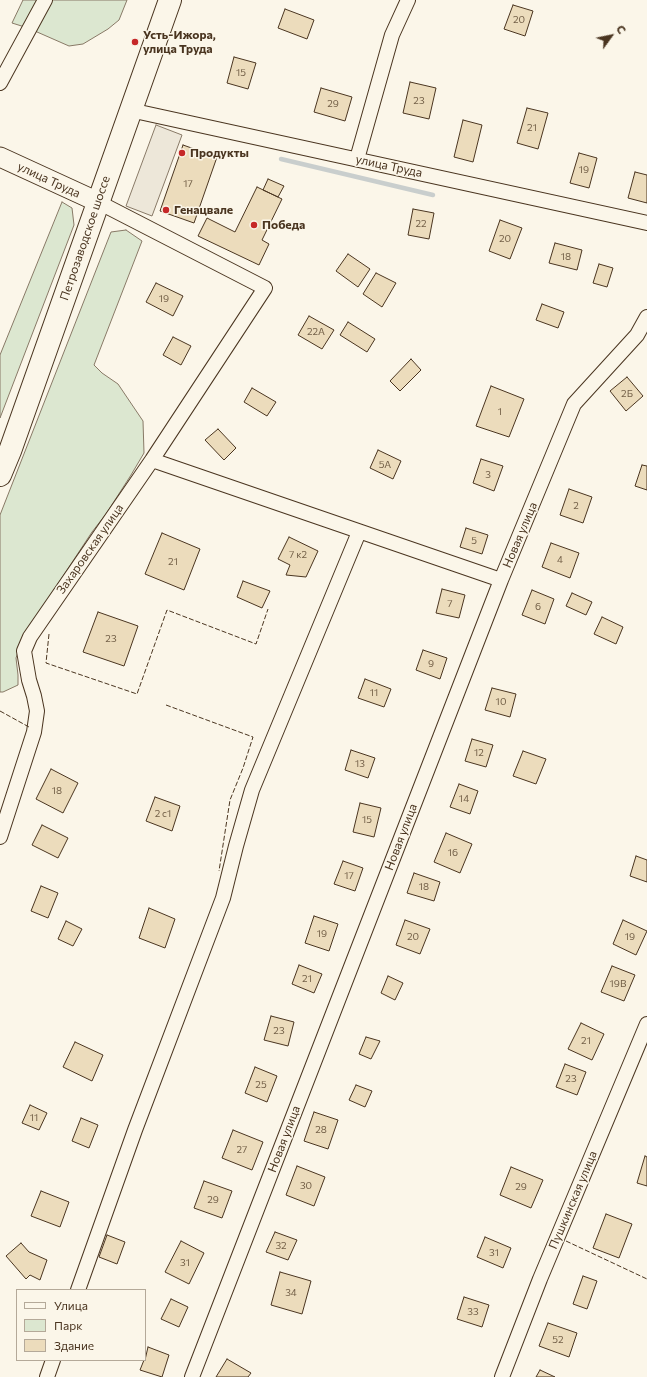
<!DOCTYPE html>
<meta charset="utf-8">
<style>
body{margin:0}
#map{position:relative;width:647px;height:1377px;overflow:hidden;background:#fbf6e9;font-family:Commissioner,sans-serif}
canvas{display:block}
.legend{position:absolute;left:16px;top:1289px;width:130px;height:72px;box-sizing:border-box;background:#fbf6e9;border:1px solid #b4a999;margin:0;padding:5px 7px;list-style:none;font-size:12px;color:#4a3520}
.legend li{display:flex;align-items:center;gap:8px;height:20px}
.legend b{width:20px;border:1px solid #b4a999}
.north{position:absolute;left:591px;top:16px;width:40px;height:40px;-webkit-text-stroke:3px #fbf6e9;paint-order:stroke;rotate:57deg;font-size:11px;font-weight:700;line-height:16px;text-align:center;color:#4a3520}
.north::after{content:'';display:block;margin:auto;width:14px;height:18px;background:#4a3520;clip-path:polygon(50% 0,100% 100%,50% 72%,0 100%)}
</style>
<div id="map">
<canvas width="647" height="1377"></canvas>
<ul class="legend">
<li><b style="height:5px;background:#fbf6e9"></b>Улица</li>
<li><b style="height:11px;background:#dce7d0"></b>Парк</li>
<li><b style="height:11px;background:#ecdcbc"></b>Здание</li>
</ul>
<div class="north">С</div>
</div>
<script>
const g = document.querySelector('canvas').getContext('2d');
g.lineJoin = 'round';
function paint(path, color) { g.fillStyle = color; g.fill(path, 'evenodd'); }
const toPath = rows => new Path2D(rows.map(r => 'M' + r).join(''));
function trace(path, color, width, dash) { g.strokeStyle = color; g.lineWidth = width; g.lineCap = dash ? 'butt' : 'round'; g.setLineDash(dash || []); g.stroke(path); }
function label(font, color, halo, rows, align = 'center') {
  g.font = font + ' Commissioner,sans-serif'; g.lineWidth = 3; g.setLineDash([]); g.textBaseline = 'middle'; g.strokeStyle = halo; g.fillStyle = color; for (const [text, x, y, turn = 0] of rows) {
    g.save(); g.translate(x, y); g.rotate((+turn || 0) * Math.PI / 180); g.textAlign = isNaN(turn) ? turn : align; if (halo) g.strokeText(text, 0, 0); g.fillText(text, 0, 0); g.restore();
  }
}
const green = toPath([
 [23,0,127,0,119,20,108,29,83,44,69,46,28,28,12,23,23,0],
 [62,202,72,208,74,225,0,418,0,355,62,202],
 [126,230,142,241,94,365,102,373,118,384,143,421,144,453,131,475,106,514,92,532,23,637,16,658,18,675,18,685,3,692,0,692,0,515,111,232,126,230]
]);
const parking = toPath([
 [156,125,182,135,152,216,126,206,156,125]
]);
const stream = toPath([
 [281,159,433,195]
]);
const building = toPath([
 [513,5,533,11,525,36,504,29,513,5],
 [285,9,314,20,307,39,278,28,285,9],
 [234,57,256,63,248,89,227,83,234,57],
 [410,82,436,88,429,119,403,113,410,82],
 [321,88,352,97,345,121,314,112,321,88],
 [527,108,548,113,538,149,517,143,527,108],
 [463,120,482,125,473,162,454,157,463,120],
 [183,145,217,157,194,223,160,211,183,145],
 [579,153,597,158,589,188,570,183,579,153],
 [635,172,647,175,647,203,628,198,635,172],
 [268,179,284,186,278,197,263,190,268,179],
 [257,187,282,199,262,240,269,244,259,265,198,236,207,218,235,232,257,187],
 [413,209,434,213,429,239,408,235,413,209],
 [500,220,522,228,510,259,489,251,500,220],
 [555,243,582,250,577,270,549,263,555,243],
 [348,254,370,269,358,287,336,271,348,254],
 [599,264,613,268,607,287,593,283,599,264],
 [376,273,396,283,382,307,363,294,376,273],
 [156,283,183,296,173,316,146,302,156,283],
 [542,304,564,312,558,328,536,320,542,304],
 [309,316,334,330,322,349,298,335,309,316],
 [348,322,375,339,367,352,340,335,348,322],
 [173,337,191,346,181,365,163,355,173,337],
 [411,359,421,370,400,391,390,381,411,359],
 [627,377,643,396,626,411,610,391,627,377],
 [491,386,524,399,509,437,476,426,491,386],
 [252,388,276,402,267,416,244,402,252,388],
 [218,429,236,448,224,460,205,440,218,429],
 [378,450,401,461,393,479,370,468,378,450],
 [481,459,503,466,494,491,473,483,481,459],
 [642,465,647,466,647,490,635,486,642,465],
 [569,489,592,497,583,523,560,515,569,489],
 [466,528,488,535,482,554,460,547,466,528],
 [162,533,200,549,184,590,145,574,162,533],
 [289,537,318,551,306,577,286,575,290,565,278,559,289,537],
 [551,543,579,553,570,578,542,567,551,543],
 [243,581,270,591,262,608,237,597,243,581],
 [442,589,465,595,459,618,436,613,442,589],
 [532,590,554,599,545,624,522,615,532,590],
 [572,593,592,602,586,615,566,606,572,593],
 [98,612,138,626,124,666,83,652,98,612],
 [602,617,623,627,616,644,594,634,602,617],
 [423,650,447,658,440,679,416,670,423,650],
 [365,679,391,689,384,707,358,698,365,679],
 [492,688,516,694,510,717,485,710,492,688],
 [472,739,493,745,486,767,465,761,472,739],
 [351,750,375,758,368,778,345,770,351,750],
 [523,751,546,759,536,784,513,776,523,751],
 [51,769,78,783,63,813,36,799,51,769],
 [459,784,478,791,470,814,450,807,459,784],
 [155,797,180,806,172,831,146,821,155,797],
 [360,803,381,808,374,837,353,832,360,803],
 [42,825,68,838,58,858,32,845,42,825],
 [446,833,472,844,460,873,434,862,446,833],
 [636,856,647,860,647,882,630,876,636,856],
 [343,861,363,868,355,891,334,884,343,861],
 [414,873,440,882,434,901,407,893,414,873],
 [41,886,58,893,48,918,31,911,41,886],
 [149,908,175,919,165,948,139,938,149,908],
 [314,916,338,924,329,951,305,943,314,916],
 [405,920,430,929,420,954,396,945,405,920],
 [623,920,647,931,636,955,613,944,623,920],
 [66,921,82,929,73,946,58,939,66,921],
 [299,965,322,974,314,993,292,984,299,965],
 [612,966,635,975,624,1001,601,992,612,966],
 [388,976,403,983,395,1000,381,993,388,976],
 [271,1016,294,1022,288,1046,264,1040,271,1016],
 [581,1023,604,1034,592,1060,568,1049,581,1023],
 [366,1037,380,1041,371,1059,359,1054,366,1037],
 [75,1042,103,1055,92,1081,63,1067,75,1042],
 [565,1064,586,1072,577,1095,556,1087,565,1064],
 [255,1067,277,1076,267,1102,245,1093,255,1067],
 [356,1085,372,1091,365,1107,349,1100,356,1085],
 [30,1105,47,1113,39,1130,22,1123,30,1105],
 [314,1112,338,1120,328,1149,304,1141,314,1112],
 [81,1118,98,1125,89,1148,72,1141,81,1118],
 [233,1130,263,1142,252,1170,222,1158,233,1130],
 [645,1156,647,1157,647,1186,637,1183,645,1156],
 [297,1166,325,1177,314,1206,286,1195,297,1166],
 [511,1167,543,1180,531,1208,500,1195,511,1167],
 [204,1181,232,1191,222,1218,194,1208,204,1181],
 [41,1191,69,1202,60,1227,31,1216,41,1191],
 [606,1214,632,1224,619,1258,593,1248,606,1214],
 [275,1232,297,1240,288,1260,266,1252,275,1232],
 [107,1235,125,1242,117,1264,99,1257,107,1235],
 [485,1237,511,1248,503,1268,477,1257,485,1237],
 [181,1241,204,1253,189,1284,165,1272,181,1241],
 [21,1243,29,1252,47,1260,40,1280,30,1275,26,1279,6,1256,21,1243],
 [280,1272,311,1281,302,1314,271,1305,280,1272],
 [583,1276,597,1281,587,1309,573,1304,583,1276],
 [464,1297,489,1305,482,1327,457,1319,464,1297],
 [171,1299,188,1307,179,1327,161,1319,171,1299],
 [548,1323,577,1333,569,1357,539,1346,548,1323],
 [148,1347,169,1355,162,1377,140,1370,144,1360,145,1360,148,1347],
 [227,1359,251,1373,248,1377,216,1377,227,1359],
 [540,1370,555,1377,536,1377,540,1370]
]);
const street = toPath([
 [0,83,45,0],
 [130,110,647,223],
 [357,159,392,35,408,0],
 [152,460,501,580],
 [0,837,34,732,37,711,34,696,29,680,24,651,30,637,152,460,265,288,98,202],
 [78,1290,135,1130,223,898,236,846,252,790,359,532],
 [47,1377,53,1360],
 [192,1377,501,580,574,404,637,335,647,317],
 [502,1377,540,1279,647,1024]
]);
const secondary = toPath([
 [0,157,98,202]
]);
const primary = toPath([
 [0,475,10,451,170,0]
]);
const fence = toPath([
 [49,634,46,663,137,694,167,610,256,644,268,609],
 [166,705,253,737,243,768,230,800,219,871],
 [0,711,29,727],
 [566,1241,647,1279]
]);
const markers = [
 [135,42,4,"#c62828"],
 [182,153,4,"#c62828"],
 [166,210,4,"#c62828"],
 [254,225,4,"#c62828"]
];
const numberNames = [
 ["20",519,20],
 ["15",241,73],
 ["23",419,101],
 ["29",333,104],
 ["21",532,128],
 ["19",584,170],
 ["17",188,184],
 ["22",421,224],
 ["20",505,239],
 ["18",566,257],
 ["19",164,299],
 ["22А",316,332],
 ["2Б",627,394],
 ["1",500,412],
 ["5А",385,465],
 ["3",488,475],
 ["2",576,506],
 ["5",474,541],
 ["7 к2",298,555],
 ["4",560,560],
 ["21",173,562],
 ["7",450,604],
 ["6",538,607],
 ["23",111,639],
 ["9",431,664],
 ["11",374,693],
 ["10",501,702],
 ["12",479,753],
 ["13",360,764],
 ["18",57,791],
 ["14",464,799],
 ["2 с1",163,814],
 ["15",367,820],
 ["16",453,853],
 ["17",349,876],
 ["18",424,887],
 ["19",322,934],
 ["20",413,937],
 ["19",630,937],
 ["21",307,979],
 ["19В",618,984],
 ["23",279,1031],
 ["21",586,1041],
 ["23",571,1079],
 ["25",261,1085],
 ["11",34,1118],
 ["28",321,1130],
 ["27",242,1150],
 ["30",306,1186],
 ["29",521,1187],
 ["29",213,1200],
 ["32",281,1246],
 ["31",494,1253],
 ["31",185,1263],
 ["34",291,1293],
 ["33",473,1312],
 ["52",558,1340]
];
const poiNames = [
 ["Усть-Ижора,",143,35],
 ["улица Труда",143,49],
 ["Продукты",190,153],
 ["Генацвале",174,210],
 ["Победа",262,225]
];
const streetNames = [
 ["улица Труда",389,166,12],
 ["улица Труда",49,180,25],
 ["Петрозаводское шоссе",85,238,-71],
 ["Новая улица",520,535,-67],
 ["Захаровская улица",90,549,-55],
 ["Новая улица",401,837,-69],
 ["Новая улица",284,1139,-69],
 ["Пушкинская улица",573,1200,-67]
];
paint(green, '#dce7d0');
trace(green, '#887966', 1);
paint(parking, '#ede7d9');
trace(parking, '#887966', 1);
trace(stream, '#c9cecd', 4.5);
paint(building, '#ecdcbc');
trace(building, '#4a3520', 1);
trace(street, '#4a3520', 16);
trace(secondary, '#4a3520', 21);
trace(primary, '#4a3520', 24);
trace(street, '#fbf6e9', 14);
trace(secondary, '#fbf6e9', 19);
trace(primary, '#fbf6e9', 22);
trace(fence, '#4a3520', 1, [5, 2]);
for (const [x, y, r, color] of markers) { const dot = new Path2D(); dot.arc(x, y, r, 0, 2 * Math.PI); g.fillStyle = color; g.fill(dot); trace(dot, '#fbf6e9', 1.5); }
label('10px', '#725f47', null, numberNames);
label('bold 12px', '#4a3520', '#fbf6e9', poiNames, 'left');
label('12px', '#4a3520', '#fbf6e9', streetNames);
</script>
